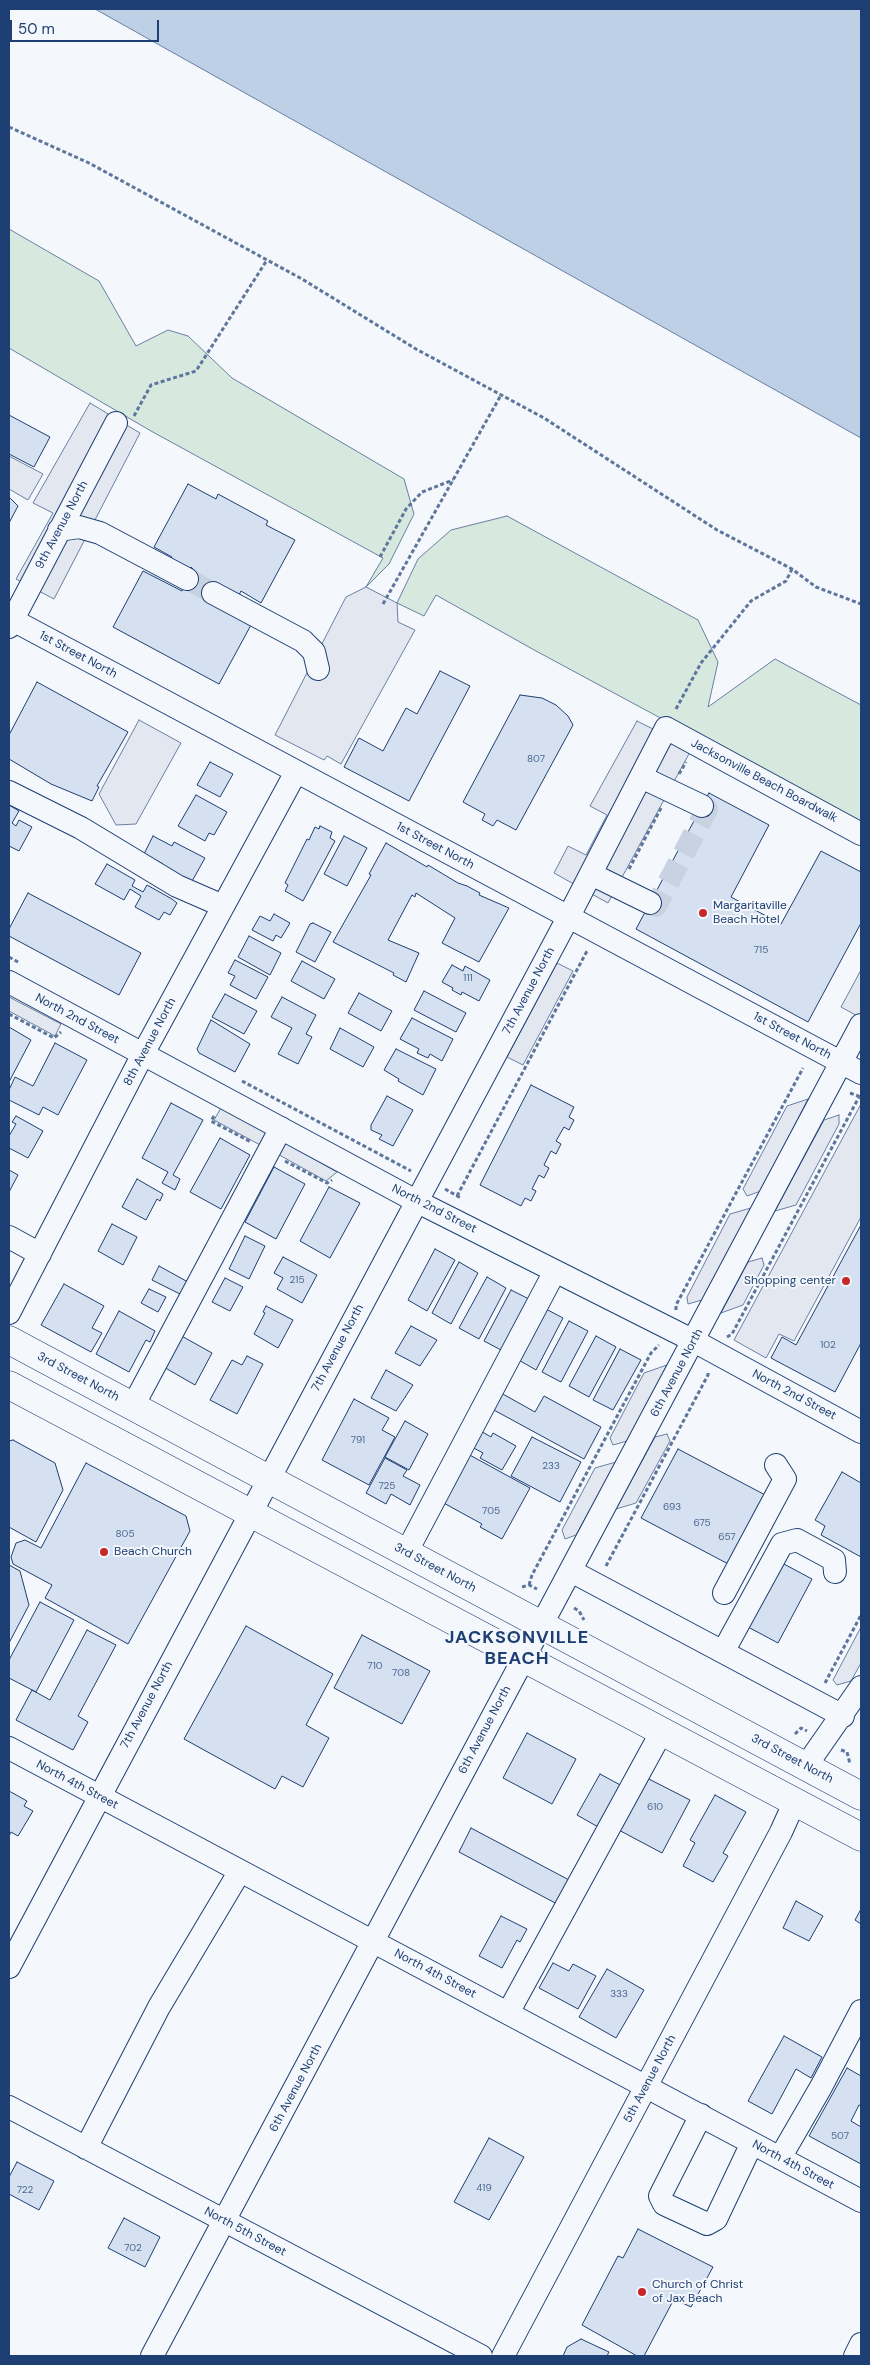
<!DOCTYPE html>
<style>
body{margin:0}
#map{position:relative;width:870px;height:2365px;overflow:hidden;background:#f4f7fb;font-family:"DM Sans",sans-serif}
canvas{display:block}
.frame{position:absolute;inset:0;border:10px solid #1d3f73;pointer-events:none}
.scale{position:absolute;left:10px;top:20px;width:149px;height:22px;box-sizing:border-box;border:2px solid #1d3f73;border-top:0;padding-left:6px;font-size:15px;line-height:18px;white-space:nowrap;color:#1d3f73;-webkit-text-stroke:4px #f4f7fb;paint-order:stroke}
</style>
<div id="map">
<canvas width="870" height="2365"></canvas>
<div class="frame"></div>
<div class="scale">50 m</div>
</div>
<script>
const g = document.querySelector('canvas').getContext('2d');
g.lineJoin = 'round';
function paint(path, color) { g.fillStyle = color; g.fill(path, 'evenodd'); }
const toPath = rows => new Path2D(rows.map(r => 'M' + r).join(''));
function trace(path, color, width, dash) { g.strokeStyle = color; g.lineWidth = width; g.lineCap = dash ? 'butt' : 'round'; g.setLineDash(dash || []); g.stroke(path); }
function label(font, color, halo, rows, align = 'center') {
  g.font = font + ' "DM Sans",sans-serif'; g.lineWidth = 4; g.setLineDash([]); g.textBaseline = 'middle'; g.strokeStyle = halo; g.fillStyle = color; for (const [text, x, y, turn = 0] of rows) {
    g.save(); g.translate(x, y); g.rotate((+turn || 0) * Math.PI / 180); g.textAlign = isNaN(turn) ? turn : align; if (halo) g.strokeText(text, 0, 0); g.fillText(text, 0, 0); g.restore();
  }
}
const green = toPath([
 [9,229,99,281,136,346,168,330,188,336,232,378,404,479,414,514,389,564,366,587,383,558,151,431,9,348,9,229],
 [507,516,698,620,718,662,708,707,775,659,861,705,861,826,536,651,436,595,424,616,397,603,418,559,451,530,507,516]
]);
const parking = toPath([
 [90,403,140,433,54,599,16,579,53,513,33,503,90,403],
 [9,456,43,474,28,500,9,489,9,456],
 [366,587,397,603,398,622,415,630,341,764,327,756,324,760,275,735,346,597,366,587],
 [139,720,181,743,136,824,116,825,99,794,139,720],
 [637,721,653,729,657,721,696,741,608,903,554,873,568,846,586,855,607,815,590,806,637,721],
 [557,963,573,971,523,1065,507,1057,557,963],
 [861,970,861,1018,841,1007,861,970],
 [9,997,61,1024,55,1036,9,1011,9,997],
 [808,1099,761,1191,747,1196,743,1189,787,1106,808,1099],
 [861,1104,861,1217,794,1341,779,1334,766,1358,734,1340,861,1104],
 [221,1108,269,1134,262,1146,214,1120,221,1108],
 [839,1115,839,1124,796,1205,775,1211,824,1120,839,1115],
 [280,1140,337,1172,326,1181,274,1152,280,1140],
 [751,1208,702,1300,688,1304,687,1297,730,1214,751,1208],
 [762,1258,764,1265,743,1305,721,1313,748,1262,762,1258],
 [667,1365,627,1441,613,1445,610,1438,644,1373,667,1365],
 [667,1434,670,1441,636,1503,616,1509,655,1437,667,1434],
 [616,1462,576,1535,565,1539,562,1530,595,1468,616,1462],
 [861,1627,861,1663,851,1681,837,1685,833,1680,861,1627]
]);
const water = toPath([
 [95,9,861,9,861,438,95,9]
]);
const building = toPath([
 [9,415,50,437,34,467,9,454,9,415],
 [188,484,216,499,218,494,268,521,266,525,295,540,261,603,241,591,238,597,251,625,219,684,113,627,143,571,182,591,193,569,191,567,188,572,169,562,172,557,154,547,188,484],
 [9,497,18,506,9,523,9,497],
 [440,671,470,686,409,801,344,767,359,738,383,751,406,708,417,714,440,671],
 [37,682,128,732,97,786,99,787,92,801,51,784,9,759,9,735,37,682],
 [520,695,542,698,556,705,568,716,573,725,516,830,497,820,493,826,482,820,485,814,463,802,520,695],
 [210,762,233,774,220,797,197,785,210,762],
 [709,793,769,825,731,897,781,924,821,851,861,872,861,923,808,1022,636,929,709,793],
 [196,795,227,812,214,835,209,833,205,841,178,826,196,795],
 [9,805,19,811,12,823,16,826,19,820,32,827,19,851,9,846,9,805],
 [320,826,332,832,330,838,335,841,303,901,285,891,288,885,285,883,307,839,309,840,315,827,319,829,320,826],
 [153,836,172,846,174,842,205,858,191,883,161,867,163,864,144,854,153,836],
 [344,836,367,848,347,886,324,874,344,836],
 [386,843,427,867,428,865,458,883,467,886,480,893,479,895,509,908,479,962,442,943,455,918,416,893,415,897,412,895,388,940,419,953,406,982,393,975,394,973,333,942,371,875,369,874,386,843],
 [107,864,135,880,132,886,143,892,147,885,172,899,177,903,170,915,164,912,159,920,135,907,141,896,130,889,124,900,95,884,107,864],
 [28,893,141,953,119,995,9,936,9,929,28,893],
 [274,914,290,923,281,938,276,935,273,941,252,930,260,916,270,921,274,914],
 [313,923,331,932,315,962,296,952,310,924,313,923],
 [249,936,281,953,270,975,238,957,249,936],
 [235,960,268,977,256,999,230,985,235,976,228,973,235,960],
 [302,961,335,979,324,999,291,981,302,961],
 [452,965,463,971,465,966,490,980,479,1001,462,992,461,995,452,990,453,988,442,982,452,965],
 [424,991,466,1013,456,1032,414,1010,424,991],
 [359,993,392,1011,381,1031,348,1013,359,993],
 [225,994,257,1011,244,1034,212,1017,225,994],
 [282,997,316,1015,306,1034,312,1037,298,1064,278,1054,292,1028,271,1017,282,997],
 [412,1018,453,1039,442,1061,430,1054,428,1058,417,1053,419,1049,400,1039,412,1018],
 [211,1020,250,1044,235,1072,199,1053,197,1049,211,1020],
 [9,1027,31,1040,9,1082,9,1027],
 [340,1028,374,1047,363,1067,330,1049,340,1028],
 [55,1043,87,1060,58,1115,43,1107,39,1115,9,1100,9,1090,15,1077,33,1086,55,1043],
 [396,1049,436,1069,423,1095,398,1081,399,1079,384,1070,396,1049],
 [531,1085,574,1107,569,1117,574,1120,569,1130,564,1127,556,1141,561,1144,556,1154,551,1151,544,1165,549,1168,544,1178,539,1175,532,1189,536,1191,531,1201,525,1198,521,1206,480,1185,531,1085],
 [387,1096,413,1110,393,1146,379,1139,382,1135,371,1130,371,1125,387,1096],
 [171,1103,203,1120,173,1175,180,1179,175,1190,162,1183,168,1172,142,1158,171,1103],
 [16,1116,43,1131,28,1158,9,1148,9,1136,16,1124,12,1122,16,1116],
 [220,1138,250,1155,221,1209,190,1192,220,1138],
 [274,1167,305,1184,276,1239,245,1222,274,1167],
 [9,1170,18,1175,9,1192,9,1170],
 [137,1179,163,1194,160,1201,157,1199,146,1220,122,1207,137,1179],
 [329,1187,360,1203,330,1258,300,1241,329,1187],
 [112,1224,137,1237,123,1265,98,1251,112,1224],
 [861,1225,861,1343,835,1392,771,1358,782,1337,796,1345,861,1225],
 [245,1236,265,1246,249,1279,229,1269,245,1236],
 [435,1249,455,1260,427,1311,408,1300,435,1249],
 [283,1257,317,1275,302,1303,277,1289,283,1278,274,1273,283,1257],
 [459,1262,478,1273,451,1324,432,1313,459,1262],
 [159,1266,188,1282,182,1295,152,1280,159,1266],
 [487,1277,506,1288,479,1339,459,1328,487,1277],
 [225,1278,243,1287,230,1311,212,1302,225,1278],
 [64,1284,104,1306,92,1328,102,1333,91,1352,41,1325,64,1284],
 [149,1289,166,1297,158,1312,141,1303,149,1289],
 [511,1290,531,1300,503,1351,484,1341,511,1290],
 [266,1306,293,1320,278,1348,254,1334,265,1313,263,1312,266,1306],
 [544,1308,563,1318,536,1370,517,1359,544,1308],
 [119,1311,155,1331,150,1342,146,1340,129,1372,96,1354,119,1311],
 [569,1321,588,1331,561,1382,542,1372,569,1321],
 [411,1326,437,1340,420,1366,395,1353,411,1326],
 [178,1334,212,1353,195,1385,162,1366,178,1334],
 [596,1336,616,1347,589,1397,569,1386,596,1336],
 [620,1349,641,1360,613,1410,593,1400,620,1349],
 [247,1356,263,1364,237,1414,210,1400,232,1360,242,1365,247,1356],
 [386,1370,413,1385,396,1411,371,1398,386,1370],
 [501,1393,535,1412,544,1396,601,1427,584,1459,492,1409,501,1393],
 [354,1399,389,1418,382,1430,395,1437,369,1485,322,1460,354,1399],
 [405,1421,428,1434,409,1470,385,1457,405,1421],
 [479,1430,491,1437,493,1433,516,1446,502,1470,480,1458,483,1453,470,1446,479,1430],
 [532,1437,581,1462,560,1502,511,1476,532,1437],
 [13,1440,55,1463,63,1490,36,1542,9,1527,9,1441,13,1440],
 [678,1449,771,1498,734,1567,641,1518,678,1449],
 [466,1453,530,1488,502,1539,480,1527,482,1524,440,1501,466,1453],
 [385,1458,407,1470,403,1476,420,1485,410,1505,391,1494,386,1504,366,1493,385,1458],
 [86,1463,186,1516,190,1531,128,1644,45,1598,52,1585,13,1564,11,1557,16,1543,25,1540,41,1548,86,1463],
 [842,1472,861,1483,861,1557,821,1535,825,1526,815,1520,842,1472],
 [782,1563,812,1579,778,1643,748,1627,782,1563],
 [9,1565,20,1571,29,1605,9,1643,9,1565],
 [40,1602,74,1620,36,1692,9,1678,9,1660,40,1602],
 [246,1626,333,1674,306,1725,329,1738,303,1787,282,1776,275,1789,184,1739,246,1626],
 [87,1630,116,1645,78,1716,88,1722,73,1750,16,1720,32,1690,50,1700,87,1630],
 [362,1635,430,1671,402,1724,334,1688,362,1635],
 [527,1733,576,1759,552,1804,503,1778,527,1733],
 [600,1774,624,1787,600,1828,577,1815,600,1774],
 [643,1776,690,1800,662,1853,615,1828,643,1776],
 [9,1791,27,1801,24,1806,33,1811,18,1836,11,1832,9,1836,9,1791],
 [715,1795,746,1812,723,1853,728,1856,713,1882,683,1866,695,1843,690,1840,715,1795],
 [471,1828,571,1881,559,1905,459,1852,471,1828],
 [796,1901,823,1916,809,1941,783,1928,796,1901],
 [861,1909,861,1924,855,1920,861,1909],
 [501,1916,527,1929,520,1942,517,1940,502,1968,479,1956,501,1916],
 [553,1963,569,1971,573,1964,596,1976,578,2009,539,1988,553,1963],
 [607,1969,644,1990,616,2038,579,2017,607,1969],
 [784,2036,822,2057,811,2078,796,2069,772,2114,748,2101,784,2036],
 [847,2068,861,2076,861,2106,859,2105,851,2121,861,2127,861,2164,809,2136,847,2068],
 [489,2138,524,2157,489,2220,454,2202,489,2138],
 [17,2162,54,2181,39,2210,9,2194,9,2177,17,2162],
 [124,2218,160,2237,145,2267,108,2248,124,2218],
 [638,2229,713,2267,691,2307,674,2299,644,2356,637,2356,582,2325,618,2256,623,2258,638,2229],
 [581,2339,609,2352,607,2356,563,2356,567,2347,581,2339]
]);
const minorTunnel = toPath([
 [187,579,213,593],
 [650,903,656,906,707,809,702,806]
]);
const path = toPath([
 [9,127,89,163,302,279,416,349,544,418,717,530,792,569,816,587,861,604],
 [134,416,151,385,196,371,267,260],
 [380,557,406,509,422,492,453,480],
 [383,604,501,395],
 [676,709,701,663,751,601,786,581,792,569],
 [679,774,686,762],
 [629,869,661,808],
 [9,957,18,962],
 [9,1014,54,1038,61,1032],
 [242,1081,411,1171],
 [850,1093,861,1097],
 [214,1116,211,1121,251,1142],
 [285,1161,327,1183,332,1180],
 [445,1189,461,1198],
 [457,1196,587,951],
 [676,1310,676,1305,803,1068],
 [727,1337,732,1334,859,1097],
 [606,1566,708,1375,708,1371],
 [529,1585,532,1575,651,1353,659,1345],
 [522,1587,529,1585,537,1589],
 [574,1608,579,1611,584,1620],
 [825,1683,861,1615],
 [795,1734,801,1728,807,1731],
 [841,1750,847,1752,850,1764]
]);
const minor = toPath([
 [59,530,79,527,100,533,187,579],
 [213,593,303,641,314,652,318,669],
 [9,618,861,1073],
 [9,627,116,423],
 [641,777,702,806],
 [9,792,81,828,177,886,223,906],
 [591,874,650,903],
 [9,982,416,1201,694,1341,861,1432],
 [9,1237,40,1254],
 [9,1313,143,1054,296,772],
 [133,1406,281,1128],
 [406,1553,555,1271],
 [571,1571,843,1716],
 [724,1593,785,1479,776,1465],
 [723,1652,782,1544,797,1540,834,1560,835,1572],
 [9,1748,861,2201],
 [806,1766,861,1687],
 [9,1967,569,916,666,728,861,834],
 [508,2013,662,1731],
 [9,2107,481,2356],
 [701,2115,660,2196,664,2204,707,2224,716,2219,752,2143],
 [86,2148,159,2007,240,1871],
 [780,2158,821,2087,861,2011],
 [152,2356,861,1025],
 [503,2356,781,1832,795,1801],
 [855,2356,861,2344]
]);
const major = toPath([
 [9,1340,861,1796],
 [9,1385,861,1837]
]);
const markers = [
 [703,913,5,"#c62828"],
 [846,1281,5,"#c62828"],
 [104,1552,5,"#c62828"],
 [642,2292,5,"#c62828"]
];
const numberNames = [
 ["807",536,759],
 ["715",761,950],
 ["111",468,978],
 ["215",297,1280],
 ["102",828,1345],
 ["791",358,1440],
 ["233",551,1466],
 ["725",387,1486],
 ["693",672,1507],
 ["705",491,1511],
 ["675",702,1523],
 ["805",125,1534],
 ["657",727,1537],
 ["710",375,1666],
 ["708",401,1673],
 ["610",655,1807],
 ["333",619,1994],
 ["507",840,2136],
 ["419",484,2188],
 ["722",25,2190],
 ["702",133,2248]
];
const streetNames = [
 ["9th Avenue North",62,525,-62],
 ["1st Street North",78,655,28],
 ["Jacksonville Beach Boardwalk",764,781,28],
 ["1st Street North",435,846,28],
 ["7th Avenue North",529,991,-62],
 ["North 2nd Street",77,1019,28],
 ["1st Street North",792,1036,28],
 ["8th Avenue North",150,1042,-62],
 ["North 2nd Street",434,1209,27],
 ["7th Avenue North",338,1348,-62],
 ["6th Avenue North",677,1373,-62],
 ["3rd Street North",78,1377,28],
 ["North 2nd Street",794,1395,28],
 ["3rd Street North",435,1568,28],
 ["7th Avenue North",147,1705,-62],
 ["6th Avenue North",485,1730,-62],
 ["3rd Street North",792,1759,28],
 ["North 4th Street",77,1785,28],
 ["North 4th Street",435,1974,28],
 ["5th Avenue North",650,2079,-62],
 ["6th Avenue North",296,2088,-62],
 ["North 4th Street",793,2165,28],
 ["North 5th Street",245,2232,28]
];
const poiNames = [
 ["Margaritaville",713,906],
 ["Beach Hotel",713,920],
 ["Shopping center",836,1281,"right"],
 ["Beach Church",114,1552],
 ["Church of Christ",652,2285],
 ["of Jax Beach",652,2299]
];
const districtNames = [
 ["JACKSONVILLE",517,1638],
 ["BEACH",517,1659]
];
paint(green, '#d7e8df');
trace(green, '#687fa3', 1);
paint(parking, '#e3e8f0');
trace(parking, '#687fa3', 1);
paint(water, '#bed0e5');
trace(water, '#687fa3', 1);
paint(building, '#d5e0f0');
trace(building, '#1d3f73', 1);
trace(minorTunnel, '#c9d2e0', 22, [22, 11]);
trace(minor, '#1d3f73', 24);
trace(major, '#1d3f73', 29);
trace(path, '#5e769c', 3, [4, 2.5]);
trace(minor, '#f4f7fb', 22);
trace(major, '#f4f7fb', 28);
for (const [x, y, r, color] of markers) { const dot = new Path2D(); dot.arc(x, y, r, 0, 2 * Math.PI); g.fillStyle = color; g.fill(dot); trace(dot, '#f4f7fb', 2); }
label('10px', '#4b6792', null, numberNames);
label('12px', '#1d3f73', '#f4f7fb', streetNames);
label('12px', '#1d3f73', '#f4f7fb', poiNames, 'left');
g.letterSpacing = '1px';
label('bold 18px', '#1d3f73', '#f4f7fb', districtNames);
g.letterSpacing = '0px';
</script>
